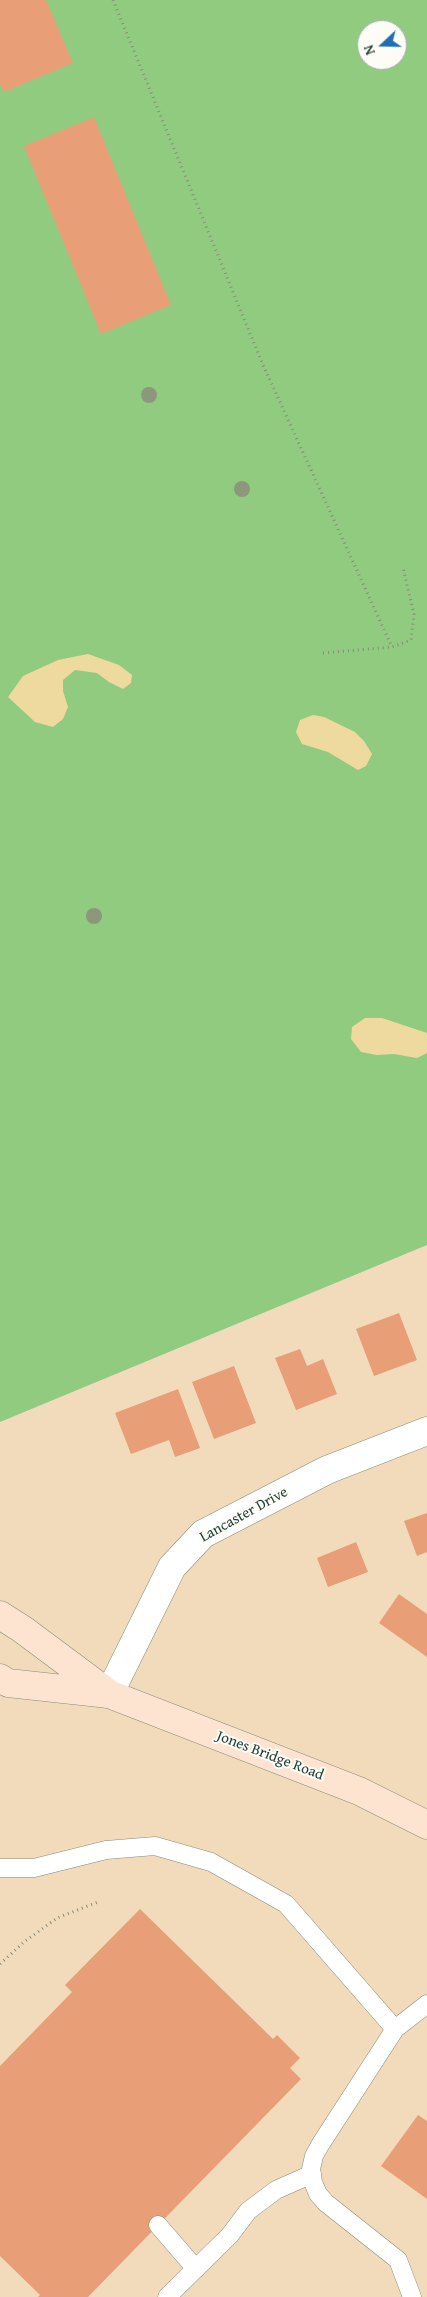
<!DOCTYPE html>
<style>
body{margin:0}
#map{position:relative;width:427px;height:2297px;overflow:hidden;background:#f2dbbb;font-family:"Gentium Book Plus",serif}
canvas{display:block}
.north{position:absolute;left:357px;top:20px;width:50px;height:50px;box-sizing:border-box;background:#fdfcf7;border:1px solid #a4b0a9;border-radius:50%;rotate:249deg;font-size:14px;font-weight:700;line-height:20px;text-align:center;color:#1f3d34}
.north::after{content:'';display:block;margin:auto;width:18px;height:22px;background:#1f6fb2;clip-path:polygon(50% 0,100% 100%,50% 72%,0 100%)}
</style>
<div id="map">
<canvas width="427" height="2297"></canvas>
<div class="north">N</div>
</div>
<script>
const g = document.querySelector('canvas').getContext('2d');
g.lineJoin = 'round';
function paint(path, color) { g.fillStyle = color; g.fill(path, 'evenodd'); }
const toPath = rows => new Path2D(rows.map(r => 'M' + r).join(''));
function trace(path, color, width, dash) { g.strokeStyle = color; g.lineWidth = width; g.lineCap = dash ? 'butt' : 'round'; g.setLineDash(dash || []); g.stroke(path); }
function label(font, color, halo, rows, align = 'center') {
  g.font = font + ' "Gentium Book Plus",serif'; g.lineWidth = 4; g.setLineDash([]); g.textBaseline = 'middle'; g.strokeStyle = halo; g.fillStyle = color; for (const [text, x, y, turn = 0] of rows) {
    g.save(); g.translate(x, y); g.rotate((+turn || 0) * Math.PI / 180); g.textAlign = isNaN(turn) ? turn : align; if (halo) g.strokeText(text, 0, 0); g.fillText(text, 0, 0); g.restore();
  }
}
const green = toPath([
 [0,0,427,0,427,1245,0,1422],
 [367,30,397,30,397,60,367,60]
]);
const sand = toPath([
 [88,654,119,665,132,675,131,683,123,689,109,682,97,673,75,670,63,680,63,691,68,707,63,719,53,727,35,722,8,697,23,676,58,660],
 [313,715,324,717,355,732,364,741,372,754,366,766,358,770,328,752,302,744,296,732,300,720],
 [365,1018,382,1018,427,1033,427,1053,417,1058,394,1054,377,1055,361,1052,351,1039,352,1027]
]);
const building = toPath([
 [0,0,46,0,73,63,4,92,0,84],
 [94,117,171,305,101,334,24,146],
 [399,1313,417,1360,374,1376,356,1329],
 [300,1349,307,1366,323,1359,337,1394,296,1410,275,1358],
 [234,1366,256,1423,214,1439,192,1382],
 [178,1389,200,1448,175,1457,169,1440,131,1454,115,1413],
 [427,1513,427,1552,417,1556,404,1521],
 [356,1542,368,1572,328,1587,317,1558],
 [399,1594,427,1614,427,1657,379,1623],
 [140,1909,273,2039,277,2035,300,2058,290,2068,301,2079,88,2297,38,2297,40,2295,0,2256,0,2066,72,1992,65,1985],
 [418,2115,427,2121,427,2199,381,2166]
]);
const path = toPath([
 [113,0,263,365,392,647],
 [323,653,392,647,411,640,414,614,403,568],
 [0,1964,24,1942,57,1918,98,1902]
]);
const service = toPath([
 [0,1868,34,1868,106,1850,155,1846,211,1862,286,1904,395,2029],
 [158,2225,196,2269],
 [167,2297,230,2235,248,2211,276,2190,312,2174],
 [412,2297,398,2260,326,2203,318,2194,313,2182,311,2169,314,2156,320,2145,395,2029,427,2004]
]);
const minor = toPath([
 [109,1694,172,1567,203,1534,327,1470,427,1431]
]);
const secondary = toPath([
 [0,1615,22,1629,108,1693],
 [0,1678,8,1683,109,1694,359,1791,427,1825]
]);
const trees = [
 [149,395],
 [242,489],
 [94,916]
];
const streetNames = [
 ["Lancaster Drive",244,1515,-29],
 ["Jones Bridge Road",270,1756,21]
];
paint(green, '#90cb80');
paint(sand, '#eeda9e');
paint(building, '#e89f77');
trace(service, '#888c78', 19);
trace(minor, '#888c78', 29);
trace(secondary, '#888c78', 29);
trace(path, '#888c78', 3, [1, 4]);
trace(service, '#fff', 18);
trace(minor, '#fff', 28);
trace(secondary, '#fde4d1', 28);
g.fillStyle = '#8d977b';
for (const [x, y] of trees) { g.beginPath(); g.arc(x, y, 8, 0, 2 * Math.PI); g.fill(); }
label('15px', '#1f3d34', '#fdfcf7', streetNames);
</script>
